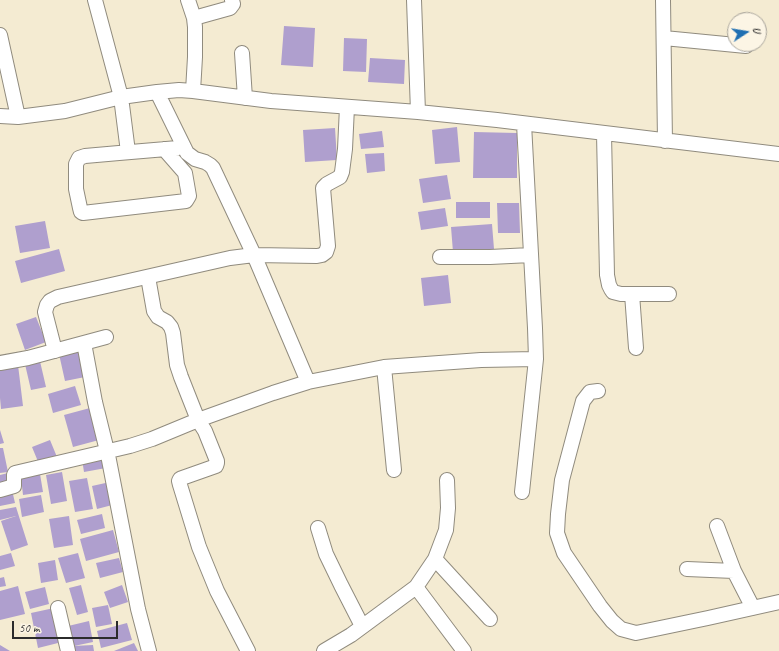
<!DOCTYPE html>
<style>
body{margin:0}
#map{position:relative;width:779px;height:651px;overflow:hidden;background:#f4ebd2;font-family:Caveat,sans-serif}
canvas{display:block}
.north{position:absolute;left:727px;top:12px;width:40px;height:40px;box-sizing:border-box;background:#fcf5e5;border:1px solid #a8a49b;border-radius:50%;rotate:78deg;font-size:11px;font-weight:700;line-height:16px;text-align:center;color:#2b2b2b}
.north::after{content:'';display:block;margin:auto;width:14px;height:18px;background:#1f6fb2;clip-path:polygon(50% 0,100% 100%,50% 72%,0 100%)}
.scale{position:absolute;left:12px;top:621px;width:106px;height:18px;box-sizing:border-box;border:2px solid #2b2b2b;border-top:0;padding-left:5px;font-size:12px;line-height:14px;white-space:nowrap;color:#2b2b2b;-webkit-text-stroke:3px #fcf5e5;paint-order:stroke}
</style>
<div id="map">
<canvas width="779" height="651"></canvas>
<div class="north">U</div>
<div class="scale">50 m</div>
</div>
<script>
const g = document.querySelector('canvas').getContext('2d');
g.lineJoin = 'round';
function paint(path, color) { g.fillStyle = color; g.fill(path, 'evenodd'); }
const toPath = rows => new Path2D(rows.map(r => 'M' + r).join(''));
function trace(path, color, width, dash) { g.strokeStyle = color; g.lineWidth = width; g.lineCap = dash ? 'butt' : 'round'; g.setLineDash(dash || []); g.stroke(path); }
const building = toPath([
 [284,26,315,28,313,67,281,65],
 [344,38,367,39,366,72,343,71],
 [370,58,405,60,404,84,368,82],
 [457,127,460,162,435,164,432,130],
 [335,128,337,160,305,162,303,130],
 [382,131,384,147,361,149,359,134],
 [474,132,517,133,517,178,473,178],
 [384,153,385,171,367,173,365,154],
 [447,175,451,199,423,203,419,179],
 [456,202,490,202,490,218,456,218],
 [497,203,519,203,520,233,498,233],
 [445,208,448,226,421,230,418,212],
 [45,221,50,248,20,253,15,226],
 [492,224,494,249,453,252,451,227],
 [59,249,65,271,21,283,15,261],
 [448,275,451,303,424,306,421,278],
 [36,317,46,342,25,350,16,324],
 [79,349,85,377,65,381,59,354],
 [39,357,46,387,31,390,24,360],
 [18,365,23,406,1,409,0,398,0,367],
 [75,386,81,405,53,413,48,394],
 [90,408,99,440,73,447,64,415],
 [0,430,4,443,0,444],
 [50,440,57,457,39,464,32,447],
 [0,448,3,448,8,472,0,473],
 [103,455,106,468,84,472,82,459],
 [62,472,67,501,51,504,46,475],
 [8,473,11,484,0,487,0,475],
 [40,474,43,492,23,495,21,477],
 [87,478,93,509,75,512,69,481],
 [110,482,116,504,97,509,92,486],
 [12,490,15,503,0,506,0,493],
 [41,495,44,512,22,517,19,499],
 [16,507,28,545,11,551,1,521,16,516,0,520,0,510],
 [102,514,105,528,81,534,77,520],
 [69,516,73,545,54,548,49,519],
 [113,530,119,552,86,561,80,539],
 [11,553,15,566,0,570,0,556],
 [78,553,85,578,66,583,58,558],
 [119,558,123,572,100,578,96,563],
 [55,560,58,580,41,583,38,563],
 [4,577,6,586,0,587,0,578],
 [81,585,88,612,77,615,69,588],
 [122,585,128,602,110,608,104,592],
 [18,586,25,614,0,620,0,591],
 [45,587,49,604,30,609,25,592],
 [108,605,112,624,96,627,92,608],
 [54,608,62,642,38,648,31,613],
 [89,621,93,642,69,647,64,627],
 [127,623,132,640,101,648,97,631],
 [134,643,138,651,114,651],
 [0,645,10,651,0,651],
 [93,645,94,651,73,651,73,646]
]);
const street = toPath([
 [95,0,121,97,128,152],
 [188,0,194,18,195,27,195,57,193,91],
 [414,0,418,112],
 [663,0,665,141],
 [194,18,230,8,233,4,232,0],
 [0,35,18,117],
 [664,38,746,46],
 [242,53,245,98],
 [157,92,187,153,195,159,205,162,210,165,213,168,254,255,308,382],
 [0,116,18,117,65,111,121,97,157,92,179,90,193,91,271,101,418,112,497,120,779,154],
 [604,134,607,275,609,285,611,289,613,292,621,294,669,294],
 [164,149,185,173,189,196,186,201,83,213,81,212,80,208,76,189,76,164,79,158,85,156,119,153,178,148],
 [440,257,490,257,531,255],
 [148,277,154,311,158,317,167,322,171,327,173,333,177,365,181,377,198,420,205,431,217,461,217,463,216,466,182,478,180,479,179,481,180,485,199,547,217,591,248,651],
 [632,294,636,348],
 [84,343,95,402,108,455,138,609,149,651],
 [55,351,45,312,47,305,50,301,58,297,230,258,254,255,317,256,322,255,326,252,328,246,323,188,327,184,340,177,342,172,345,149,347,107],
 [0,363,28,358,106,337],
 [384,367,394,470],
 [598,391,590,392,583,401,562,480,558,514,557,533,564,553,600,606,612,621,621,629,636,633,708,618,779,602],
 [0,490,14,486,14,475,15,473,130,446,152,439,198,420,273,393,308,382,384,367,481,360,536,359],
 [522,492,536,359,535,328,524,124],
 [717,526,734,571,753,608],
 [318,528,326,554,341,585,362,626],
 [435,559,490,619],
 [687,569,734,571],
 [416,587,464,651],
 [58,608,68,651],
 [324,651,351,635,416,587,435,559,446,530,448,508,447,480]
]);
paint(building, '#af9fce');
trace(street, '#908b7e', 16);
trace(street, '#fff', 14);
</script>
